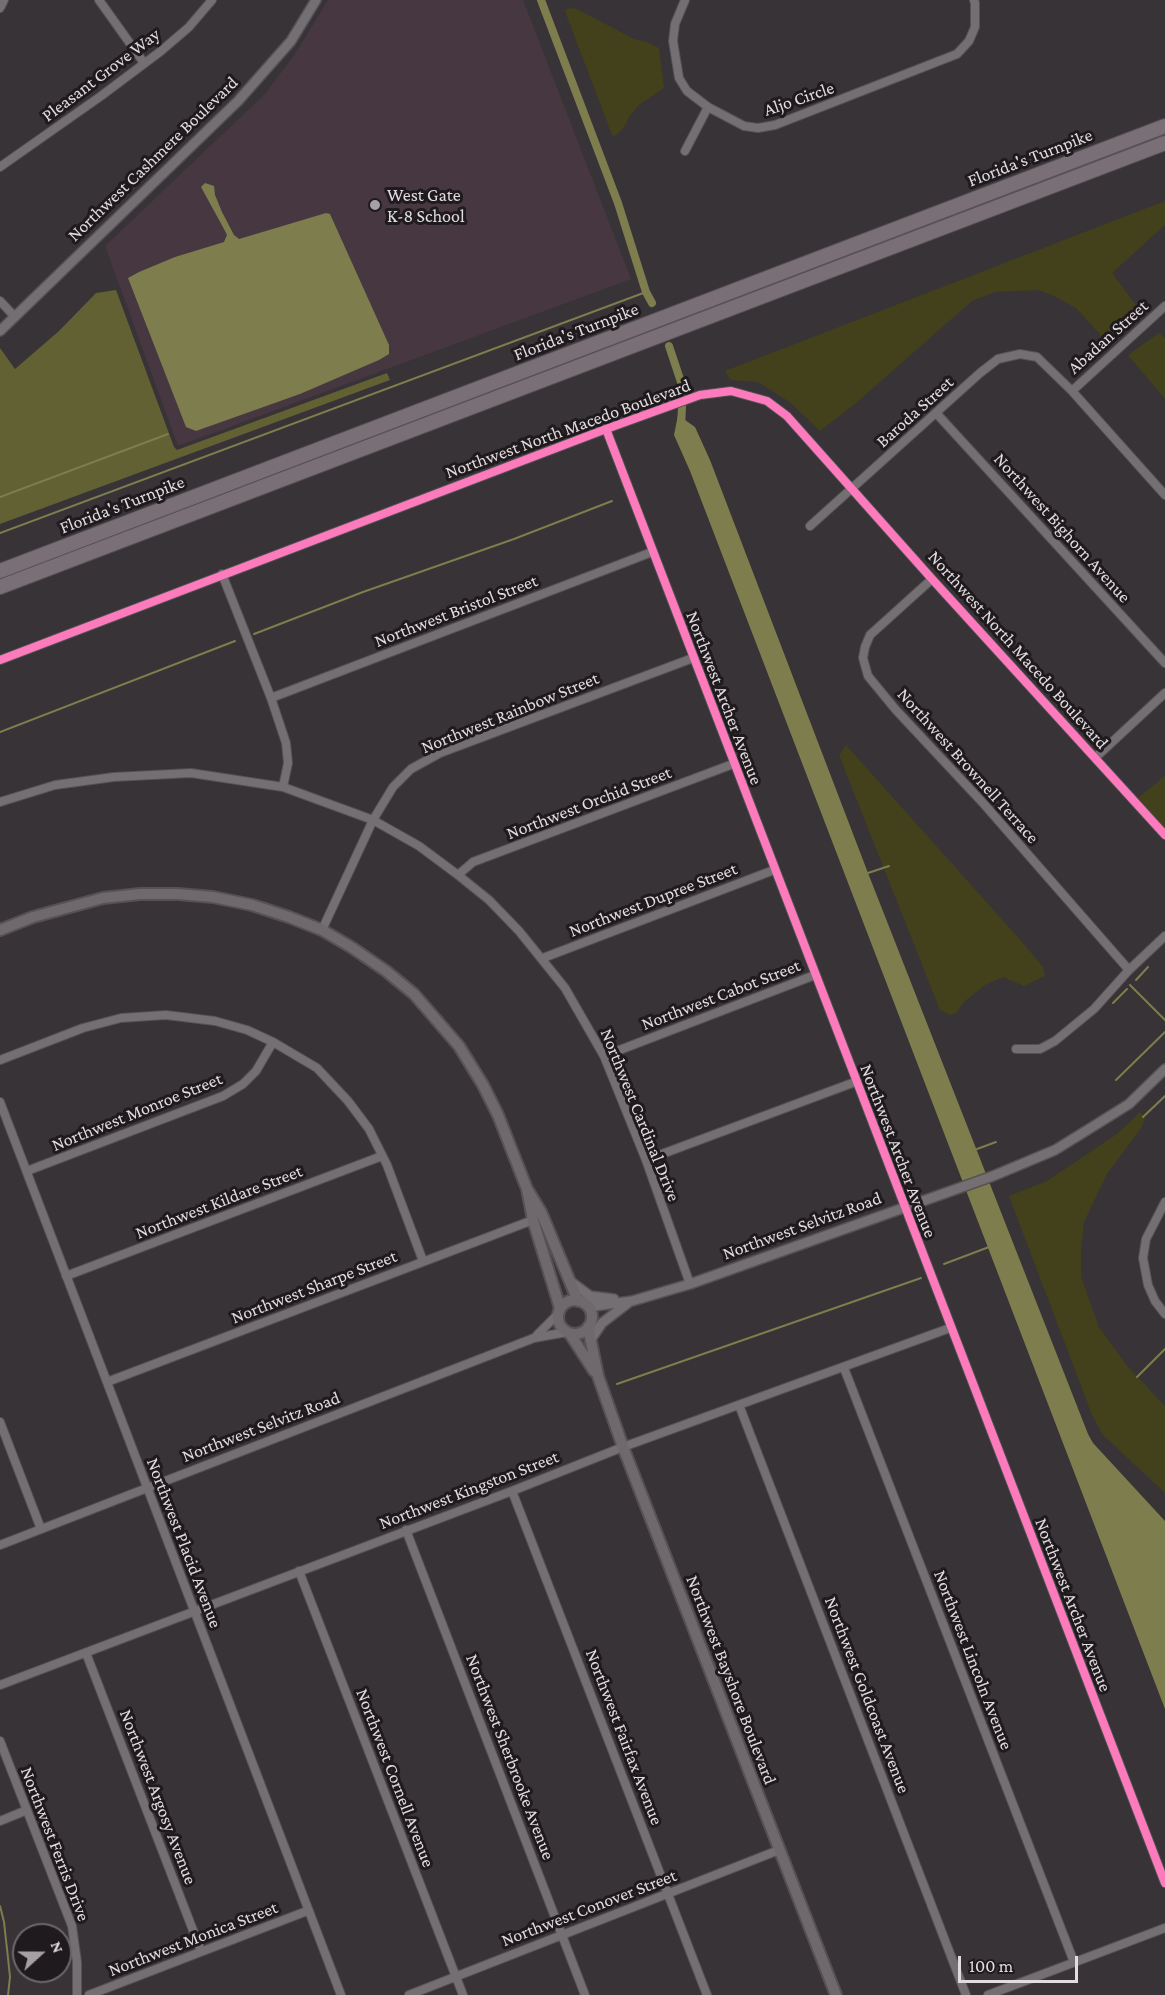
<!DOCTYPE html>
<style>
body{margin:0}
#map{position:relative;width:1165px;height:1995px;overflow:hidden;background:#383336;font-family:"Crimson Pro",serif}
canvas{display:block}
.north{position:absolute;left:12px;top:1923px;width:60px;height:60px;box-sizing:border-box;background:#1f1a1d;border:2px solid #6d676b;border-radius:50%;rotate:69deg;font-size:16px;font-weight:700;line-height:24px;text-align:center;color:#e2dbdf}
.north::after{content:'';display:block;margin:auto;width:21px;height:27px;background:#a6a0a4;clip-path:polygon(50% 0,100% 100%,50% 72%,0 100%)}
.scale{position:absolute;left:958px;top:1956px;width:120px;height:27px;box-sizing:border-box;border:3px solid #e2dbdf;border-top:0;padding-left:8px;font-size:18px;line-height:21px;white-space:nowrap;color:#e2dbdf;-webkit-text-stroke:4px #1f1a1d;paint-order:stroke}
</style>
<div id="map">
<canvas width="1165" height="1995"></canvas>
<div class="north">N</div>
<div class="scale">100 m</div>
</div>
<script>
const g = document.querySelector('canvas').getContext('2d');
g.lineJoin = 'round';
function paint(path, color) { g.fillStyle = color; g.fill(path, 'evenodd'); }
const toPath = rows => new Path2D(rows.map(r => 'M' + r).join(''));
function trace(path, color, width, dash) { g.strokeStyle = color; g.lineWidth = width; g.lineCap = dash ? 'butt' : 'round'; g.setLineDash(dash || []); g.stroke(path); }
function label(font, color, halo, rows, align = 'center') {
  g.font = font + ' "Crimson Pro",serif'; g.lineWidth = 6; g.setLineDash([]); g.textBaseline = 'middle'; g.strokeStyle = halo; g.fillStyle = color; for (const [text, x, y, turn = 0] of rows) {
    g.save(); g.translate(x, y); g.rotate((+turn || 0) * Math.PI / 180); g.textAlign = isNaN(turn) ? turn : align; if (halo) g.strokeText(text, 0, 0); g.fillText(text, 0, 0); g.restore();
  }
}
const built = toPath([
 [328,0,523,0,631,279,178,446,105,246,265,94,295,54]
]);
const green = toPath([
 [570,8,577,9,634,39,647,42,659,48,664,88,639,105,629,117,624,127,615,136,612,135,566,14,565,10],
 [1165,201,1165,225,1112,273,1141,312,1110,343,1105,340,1077,309,1058,298,1039,290,995,292,972,301,856,403,820,431,791,403,758,382,730,380,725,371],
 [1159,333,1165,338,1165,399,1128,355],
 [846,745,1023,943,1043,967,1045,976,1024,986,1003,977,985,985,964,1002,956,1013,951,1015,940,1010,839,755],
 [1165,776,1165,828,1138,798],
 [1140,1112,1145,1118,1141,1128,1107,1174,1084,1222,1081,1251,1081,1277,1099,1327,1128,1367,1165,1406,1165,1493,1103,1435,1092,1415,1009,1196,1047,1181,1117,1134]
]);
const forest = toPath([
 [116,290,174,447,177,450,387,373,390,380,0,524,0,348,15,369,59,331,96,293]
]);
const water = toPath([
 [205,183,214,186,215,195,222,212,234,235,239,239,326,213,330,214,389,345,389,354,379,360,300,394,196,431,186,427,128,278,139,272,175,257,224,242,227,235,224,229,201,187],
 [678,415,695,427,710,460,868,873,1088,1434,1093,1443,1165,1521,1165,1709,690,471,674,435]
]);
const stream = toPath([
 [0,497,168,434],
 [0,533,646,292],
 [254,634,363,592,514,539,612,501],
 [0,732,235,641],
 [868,873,889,866],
 [1136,980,1148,967],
 [1130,985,1165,1020],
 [1113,1003,1127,989],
 [1116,1080,1165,1032],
 [1143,1117,1165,1096],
 [977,1149,996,1142],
 [944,1264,989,1247],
 [1137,1377,1165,1349],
 [617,1384,921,1278],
 [0,1906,4,1922,8,1958,10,1977,8,1995]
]);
const canal = toPath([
 [541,0,618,203,646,292,652,303],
 [669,346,683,388,681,427]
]);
const minor = toPath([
 [99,0,144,63],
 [685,0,675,24,673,41,679,78,687,91,708,107,744,126,758,128,775,125,957,54,969,41,975,27,975,3,974,0],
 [0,8,4,0],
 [685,151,708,107],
 [0,167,101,96,161,51,189,27,212,0],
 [0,301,15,317],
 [1072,391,1165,306],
 [937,414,1165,663],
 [606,429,1165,1883],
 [810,526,980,373,998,359,1020,354,1037,357,1072,391,1165,495],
 [222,574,271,698,286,743,288,763,283,787],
 [932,579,870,635,865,647,863,658,868,676,896,710,983,803,1129,970],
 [0,660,606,429,700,395,731,391,767,401,787,416,932,579,1165,835],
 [271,698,652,552],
 [1096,757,1165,693],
 [0,802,55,785,114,777,191,773,283,787,373,820,419,846,458,875,489,900,519,931,565,988,604,1056,646,1160,690,1284],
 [458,875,473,862,733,764],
 [322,930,373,820,393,787,411,769,440,753,693,658],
 [543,958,774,870],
 [1016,1049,1040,1049,1055,1041,1094,1009,1129,970,1165,936],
 [604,1056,815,975],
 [0,1060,83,1028,121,1018,166,1015,215,1021,247,1030,273,1042,317,1068,348,1101,369,1129,387,1165,423,1261],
 [0,1102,341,1995],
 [646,1160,855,1082],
 [27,1171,223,1096,243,1084,256,1071,273,1042],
 [1165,1202,1146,1239,1143,1258,1148,1285,1155,1301,1165,1314],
 [66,1276,382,1156],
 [537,1335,559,1313],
 [844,1368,1074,1962],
 [107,1382,533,1220],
 [739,1405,966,1995],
 [0,1422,41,1529],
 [512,1491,707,1995],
 [406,1530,585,1995],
 [0,1545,534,1338,567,1332],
 [299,1571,463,1995],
 [86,1653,201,1951],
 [0,1685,512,1491,623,1447,950,1328],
 [0,1741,72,1926,77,1962,77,1995],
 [0,1821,27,1810],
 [89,1995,307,1911],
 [409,1995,779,1850],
 [988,1995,1165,1928]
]);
const tertiary = toPath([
 [0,331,238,101,291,41,316,0],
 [570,1281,590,1296,614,1299],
 [584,1304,595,1306,632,1301,690,1284,993,1176,1055,1150,1089,1129,1129,1104,1165,1069],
 [591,1339,602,1323,628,1303]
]);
const secondary = toPath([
 [0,930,33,917,103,898,140,894,178,894,213,897,252,905,289,917,322,930,351,947,386,971,414,994,459,1046,483,1085,498,1115,527,1189,541,1212,578,1301],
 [527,1189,533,1220,560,1308],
 '558 1317a17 17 0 1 1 34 0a17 17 0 1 1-34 0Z',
 [588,1327,598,1376,623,1447,836,1995],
 [570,1334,594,1371]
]);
const motorway = toPath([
 [0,571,1165,126],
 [0,587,1165,143]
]);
const cycleway = toPath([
 [606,429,1165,1883],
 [0,660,606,429,700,395,731,391,767,401,787,416,932,579,1165,835]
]);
const markers = [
 [375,205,6,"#a6a0a4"]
];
const streetNames = [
 ["Pleasant Grove Way",101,75,-37],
 ["Aljo Circle",799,99,-19],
 ["Florida's Turnpike",1030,158,-21],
 ["Northwest Cashmere Boulevard",153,159,-44],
 ["Florida's Turnpike",576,332,-21],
 ["Abadan Street",1108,337,-42],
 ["Baroda Street",915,412,-42],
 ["Northwest North Macedo Boulevard",568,429,-20],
 ["Florida's Turnpike",122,505,-21],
 ["Northwest Bighorn Avenue",1062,528,48],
 ["Northwest Bristol Street",456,611,-21],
 ["Northwest North Macedo Boulevard",1018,650,48],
 ["Northwest Archer Avenue",724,698,69],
 ["Northwest Rainbow Street",510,713,-22],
 ["Northwest Brownell Terrace",968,766,48],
 ["Northwest Orchid Street",589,803,-21],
 ["Northwest Dupree Street",653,900,-21],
 ["Northwest Cabot Street",721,995,-21],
 ["Northwest Monroe Street",137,1112,-22],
 ["Northwest Cardinal Drive",640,1115,68],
 ["Northwest Archer Avenue",898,1151,69],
 ["Northwest Kildare Street",219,1202,-21],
 ["Northwest Selvitz Road",802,1226,-20],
 ["Northwest Sharpe Street",314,1287,-21],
 ["Northwest Selvitz Road",261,1427,-21],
 ["Northwest Kingston Street",469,1490,-21],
 ["Northwest Placid Avenue",184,1543,69],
 ["Northwest Archer Avenue",1073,1605,69],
 ["Northwest Lincoln Avenue",973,1660,69],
 ["Northwest Bayshore Boulevard",731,1680,69],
 ["Northwest Goldcoast Avenue",867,1695,69],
 ["Northwest Fairfax Avenue",624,1737,69],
 ["Northwest Sherbrooke Avenue",510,1757,69],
 ["Northwest Cornell Avenue",395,1778,69],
 ["Northwest Argosy Avenue",158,1797,69],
 ["Northwest Ferris Drive",55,1844,69],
 ["Northwest Conover Street",589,1908,-21],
 ["Northwest Monica Street",193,1939,-21]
];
const poiNames = [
 ["West Gate",387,195],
 ["K-8 School",387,216]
];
paint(built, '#473741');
paint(green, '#42411b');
paint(forest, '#626134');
paint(water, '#7e7d4d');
trace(stream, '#7e7d4d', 2);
trace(canal, '#7e7d4d', 8);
trace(minor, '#565154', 10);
trace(tertiary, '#565154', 12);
trace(secondary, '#565154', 14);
trace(motorway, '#565154', 16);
trace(minor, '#746f72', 8);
trace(tertiary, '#746f72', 9);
trace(secondary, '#6f696d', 10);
trace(motorway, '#7a6f77', 14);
trace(cycleway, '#fd7abc', 8);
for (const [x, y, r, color] of markers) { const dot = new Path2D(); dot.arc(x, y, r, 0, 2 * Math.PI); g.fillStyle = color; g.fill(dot); trace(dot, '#1f1a1d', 2); }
label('18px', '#e2dbdf', '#1f1a1d', streetNames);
label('18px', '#e2dbdf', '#1f1a1d', poiNames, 'left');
</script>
